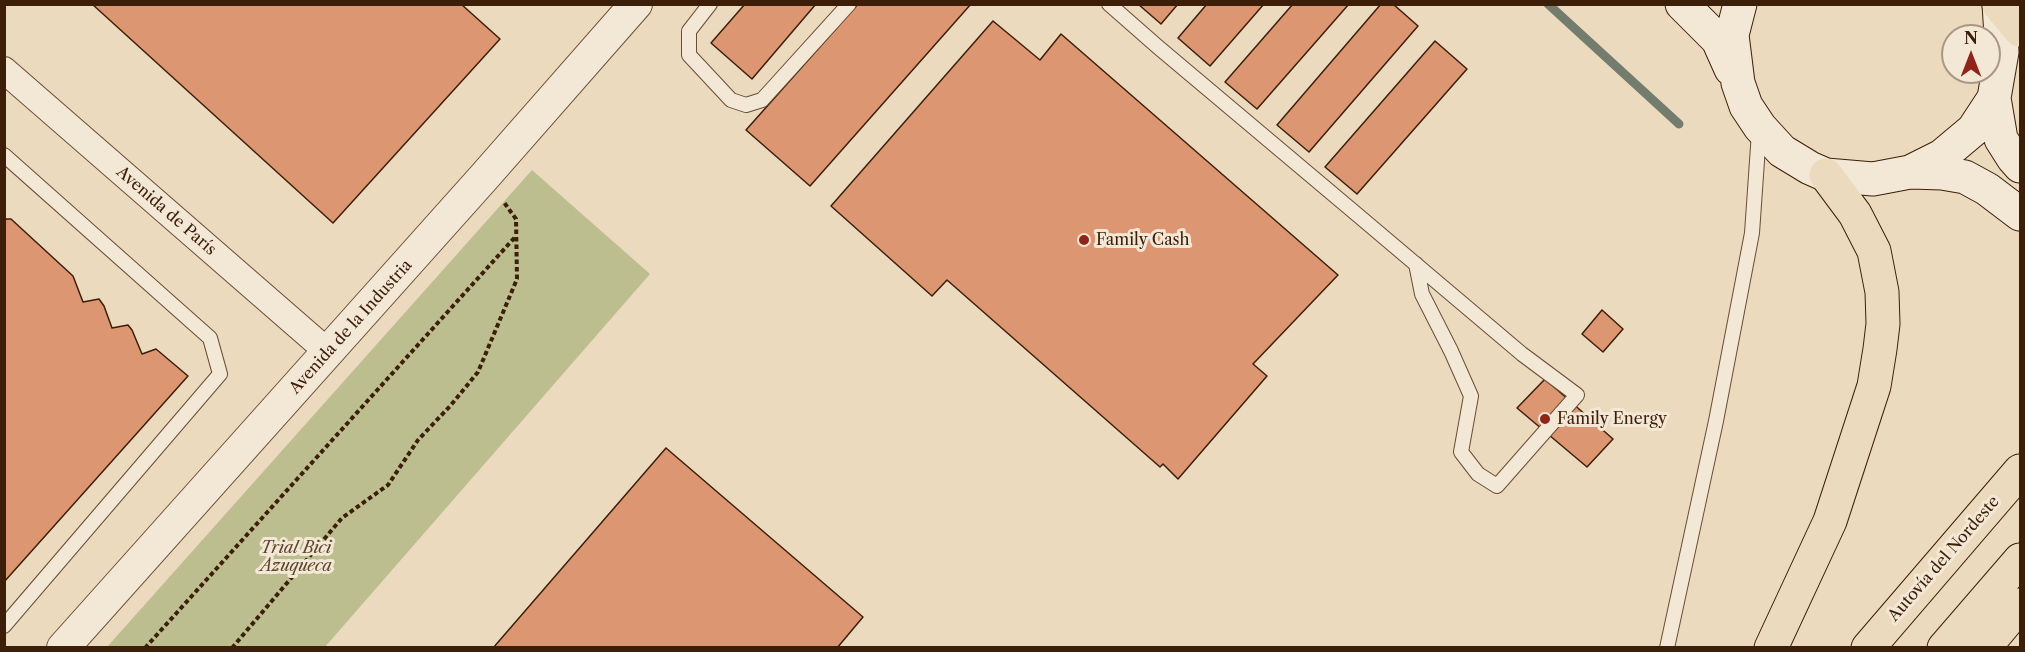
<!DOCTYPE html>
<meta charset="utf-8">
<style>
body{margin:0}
#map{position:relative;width:2025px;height:652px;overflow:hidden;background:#ecdabf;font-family:"Libre Caslon Text",serif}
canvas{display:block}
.frame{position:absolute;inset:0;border:6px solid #3c1e09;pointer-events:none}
.north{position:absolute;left:1941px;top:24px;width:60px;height:60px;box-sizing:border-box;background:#f3e7d5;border:2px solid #aa9783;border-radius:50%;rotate:0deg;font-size:16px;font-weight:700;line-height:24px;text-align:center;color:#3c1e09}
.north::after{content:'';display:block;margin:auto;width:21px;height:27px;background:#8f2418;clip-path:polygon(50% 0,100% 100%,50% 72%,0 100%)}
</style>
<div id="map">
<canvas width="2025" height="652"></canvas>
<div class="frame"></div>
<div class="north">N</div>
</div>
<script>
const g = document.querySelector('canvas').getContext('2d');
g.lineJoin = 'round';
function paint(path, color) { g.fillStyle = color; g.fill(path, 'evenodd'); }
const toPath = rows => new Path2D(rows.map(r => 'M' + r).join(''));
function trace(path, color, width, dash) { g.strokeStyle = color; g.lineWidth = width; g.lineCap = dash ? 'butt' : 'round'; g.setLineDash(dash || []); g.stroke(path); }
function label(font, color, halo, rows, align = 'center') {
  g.font = font + ' "Libre Caslon Text",serif'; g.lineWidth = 6; g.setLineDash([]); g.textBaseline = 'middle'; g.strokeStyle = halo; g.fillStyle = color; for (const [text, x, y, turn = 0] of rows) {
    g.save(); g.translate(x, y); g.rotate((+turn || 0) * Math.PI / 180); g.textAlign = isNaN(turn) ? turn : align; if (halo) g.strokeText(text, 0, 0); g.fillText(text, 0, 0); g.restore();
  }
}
const green = toPath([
 [532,170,650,274,325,647,107,647]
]);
const stream = toPath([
 [1548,4,1679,124]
]);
const building = toPath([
 [92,4,461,4,500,39,333,223,92,4],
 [745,4,816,4,752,79,711,43,745,4],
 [858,4,971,4,810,186,746,130,858,4],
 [1138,4,1178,4,1161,24,1138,4],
 [1207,4,1264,4,1210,66,1178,38,1207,4],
 [1293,4,1349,4,1257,109,1225,82,1293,4],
 [1381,4,1393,4,1418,26,1309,152,1277,125,1381,4],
 [993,21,1040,60,1061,34,1338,275,1253,364,1267,376,1178,479,1163,464,1160,467,947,280,932,296,831,206,993,21],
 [1435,41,1467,69,1357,194,1325,167,1435,41],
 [7,219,11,219,73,276,83,302,99,299,104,306,112,328,128,325,132,330,142,354,156,349,188,376,4,582,4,220,7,219],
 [1602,310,1623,329,1603,352,1582,334,1602,310],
 [1545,379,1613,439,1587,467,1517,408,1545,379],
 [666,448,863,617,837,648,493,648,666,448]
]);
const path = toPath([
 [145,648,516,236],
 [232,648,342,518,388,485,418,440,451,405,478,372,517,279,516,219,503,201]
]);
const service = toPath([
 [710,4,689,31,689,55,731,100,746,105,762,100,849,4],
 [1109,4,1158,47,1360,217,1522,354,1577,395,1497,486,1478,474,1461,452,1471,396,1451,351,1422,294,1416,264],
 [4,155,210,338,220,374,4,626],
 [1667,648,1716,421,1752,233,1759,132]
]);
const minor = toPath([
 [4,70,328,352]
]);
const tertiary = toPath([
 [63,648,485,176,636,4]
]);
const secondary = toPath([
 [1682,4,1718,40,1731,69],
 [1740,4,1732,35,1738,83,1746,106,1760,127,1782,151,1810,168,1826,175,1873,179,1910,172,1942,156,1973,130,1994,98],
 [1999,4,2002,52,1994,98,2001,139,2013,158,2020,166],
 [1911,172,1942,173,1965,177,1987,189,2020,214]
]);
const motorway = toPath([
 [1999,5,2020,30],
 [1771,648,1830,521,1874,386,1880,349,1883,324,1882,292,1874,251,1855,214,1826,175],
 [1868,648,2020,471],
 [1944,648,2020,560],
 [1984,648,2020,605]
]);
const markers = [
 [1084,240,6,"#8f2418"],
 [1545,419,6,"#8f2418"]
];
const streetNames = [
 ["Avenida de París",166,211,41],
 ["Avenida de la Industria",351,327,-48],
 ["Autovía del Nordeste",1944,559,-49]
];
const poiNames = [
 ["Family Cash",1096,240],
 ["Family Energy",1557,419]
];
const parkNames = [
 ["Trial Bici",296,548],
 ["Azuqueca",296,566]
];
paint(green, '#bdbe8f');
trace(stream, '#747c6e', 9);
paint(building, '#dc9772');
trace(building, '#3c1e09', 1.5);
trace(service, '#684d36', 16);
trace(minor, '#684d36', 28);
trace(tertiary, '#684d36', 34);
trace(secondary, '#3c1e09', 35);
trace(motorway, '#3c1e09', 35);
trace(path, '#3c1e09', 4, [4.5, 3]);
trace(service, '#f3e7d5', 14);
trace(minor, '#f3e7d5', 26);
trace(tertiary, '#f3e7d5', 32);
trace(secondary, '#f3e7d5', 33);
trace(motorway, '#ecdabf', 33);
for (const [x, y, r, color] of markers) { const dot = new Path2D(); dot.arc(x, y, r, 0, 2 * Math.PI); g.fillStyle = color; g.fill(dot); trace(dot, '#f3e7d5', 2); }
label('16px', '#3c1e09', '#f3e7d5', streetNames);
label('16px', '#3c1e09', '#f3e7d5', poiNames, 'left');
label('italic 16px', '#5c462a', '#f3e7d5', parkNames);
</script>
